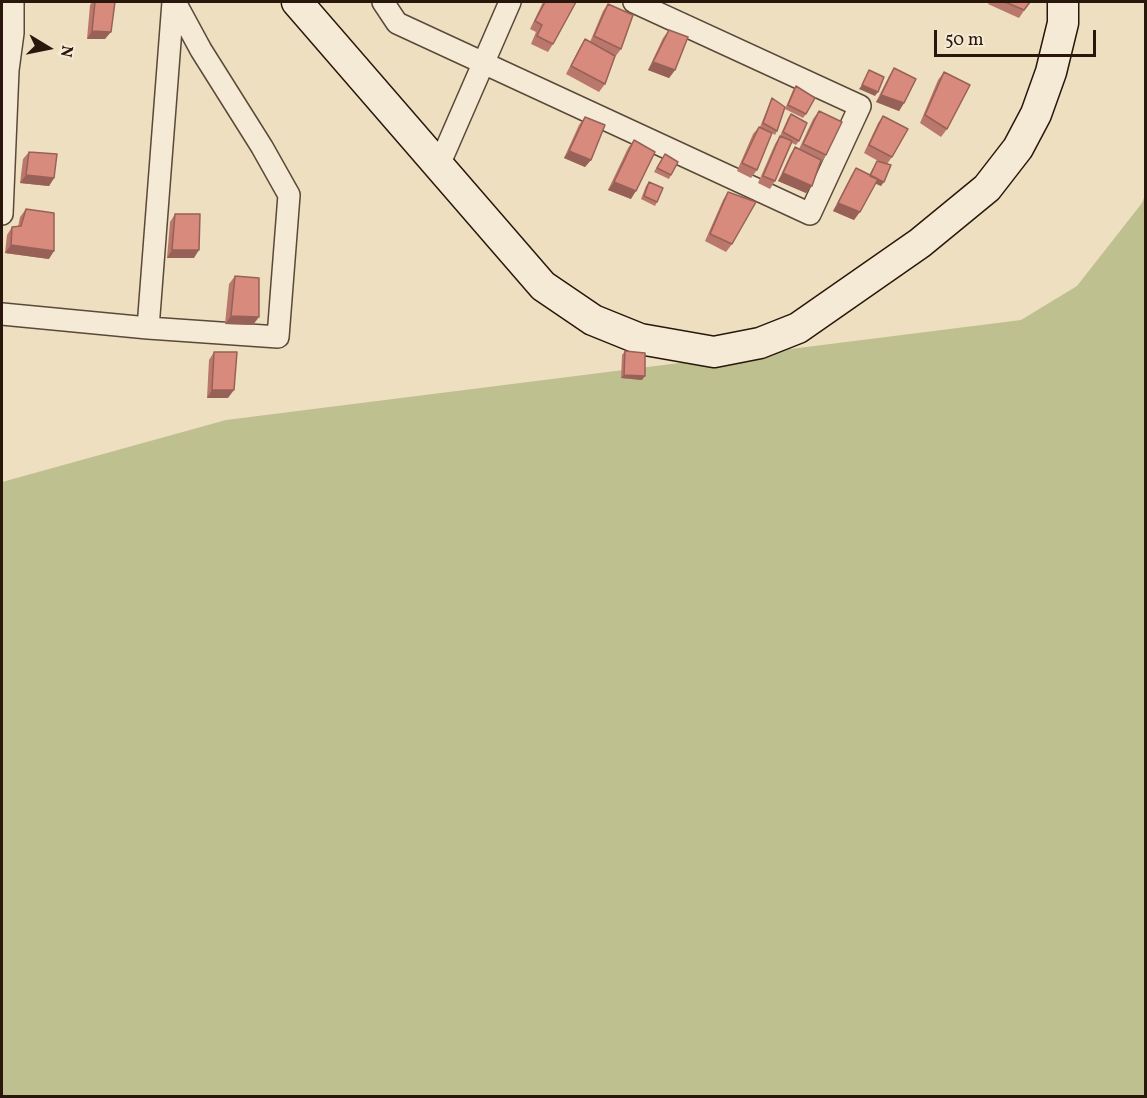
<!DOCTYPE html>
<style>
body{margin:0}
#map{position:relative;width:1147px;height:1098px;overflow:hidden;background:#eedfc0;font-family:Vollkorn,serif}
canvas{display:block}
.frame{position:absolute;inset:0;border:3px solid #29170b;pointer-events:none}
.north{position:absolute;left:18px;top:18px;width:60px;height:60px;-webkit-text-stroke:4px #f4ead6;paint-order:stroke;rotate:100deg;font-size:16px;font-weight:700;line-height:24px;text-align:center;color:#29170b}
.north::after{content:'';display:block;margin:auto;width:21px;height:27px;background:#29170b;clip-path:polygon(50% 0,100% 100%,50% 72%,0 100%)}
.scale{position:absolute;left:934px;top:30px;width:162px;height:27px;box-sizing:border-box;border:3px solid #29170b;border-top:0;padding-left:8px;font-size:18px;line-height:21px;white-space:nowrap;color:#29170b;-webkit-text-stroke:4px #f4ead6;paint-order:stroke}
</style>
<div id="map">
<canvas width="1147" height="1098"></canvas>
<div class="frame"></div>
<div class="north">N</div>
<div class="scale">50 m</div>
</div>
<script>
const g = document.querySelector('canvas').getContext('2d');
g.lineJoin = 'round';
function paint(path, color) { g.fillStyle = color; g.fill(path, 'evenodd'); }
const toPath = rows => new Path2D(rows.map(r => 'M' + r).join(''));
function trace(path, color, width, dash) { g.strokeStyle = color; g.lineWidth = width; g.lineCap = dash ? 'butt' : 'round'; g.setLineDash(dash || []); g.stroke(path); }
const green = toPath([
 [1145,195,1145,1096,2,1096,2,482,226,420,1021,320,1077,286,1142,203]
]);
const street = toPath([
 [383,2,397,23,810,214,860,106,634,2],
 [439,165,510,2],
 [2,214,8,70,13,33,13,2],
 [2,314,148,328,278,337,289,195,262,147,201,50,175,2],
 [148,328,173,2]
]);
const secondary = toPath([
 [297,2,543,286,593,320,640,339,714,352,760,343,798,328,920,243,987,188,1018,148,1036,114,1051,72,1063,23,1063,2]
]);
const wall = toPath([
 [92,2,115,2,105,39,87,39,90,5],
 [543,2,576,2,553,44,548,52,531,44,536,32,530,29],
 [989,2,1030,2,1019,18,988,4],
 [608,4,621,49,615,57,605,84,599,92,566,74,580,47,585,39,590,42,603,11],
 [669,30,675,70,669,78,648,70,663,38],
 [894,68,904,103,899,111,876,102,889,76],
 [944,72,947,129,941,137,920,123,938,80],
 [796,86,806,114,803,118,785,109,793,90],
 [772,98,777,131,775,135,772,133,757,170,751,178,737,171,753,134,759,127,760,127,770,102],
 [819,111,826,155,821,163,820,163,806,193,778,181,790,155,795,147,799,149,813,119],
 [791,114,799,141,796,145,792,143,775,181,770,189,758,183,775,144,780,136,788,118],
 [883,116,892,157,887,164,881,186,875,183,854,220,833,211,851,176,856,168,869,175,877,161,880,162,864,153,878,123],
 [585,117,591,160,585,167,564,158,579,125],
 [634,140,631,199,608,190,628,148],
 [29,152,54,178,49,186,20,183,23,159],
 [662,158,671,175,669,179,654,172],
 [649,182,657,202,655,206,641,199,646,186],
 [728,192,732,244,726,252,705,241,723,200],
 [26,209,49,259,5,253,7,235,12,227,18,227,20,217],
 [175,214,194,258,167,258,170,222],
 [235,276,253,325,225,324,229,284],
 [625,351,642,380,621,378,622,355],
 [214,352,228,398,207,398,209,360]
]);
const shadedWall = toPath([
 [92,31,111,32,105,39,87,39],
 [653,62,675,70,669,78,648,70],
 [862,85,878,92,875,96,859,89],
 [881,95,904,103,899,111,876,102],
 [569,151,591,160,585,167,564,158],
 [783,173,812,186,806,193,778,181],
 [26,175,54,178,49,186,20,183],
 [870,176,884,182,881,186,867,180],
 [614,182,636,191,631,199,608,190],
 [838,203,860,212,854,220,833,211],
 [11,245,54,251,49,259,5,253],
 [172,250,199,250,194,258,167,258],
 [231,316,259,317,253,325,225,324],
 [624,375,645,376,642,380,621,378],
 [212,390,234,390,228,398,207,398]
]);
const building = toPath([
 [95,2,115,2,111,32,92,31,95,2],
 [545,2,576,2,553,44,537,36,542,25,535,21,545,2],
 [1005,2,1030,2,1024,10,1005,2],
 [608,4,633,15,621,49,594,36,608,4],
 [669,30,688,37,675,70,653,62,669,30],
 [585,39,615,56,605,84,571,66,585,39],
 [894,68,916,79,904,103,881,95,894,68],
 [869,70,884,77,878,92,862,85,869,70],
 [944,72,970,85,947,129,925,115,944,72],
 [796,86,815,98,806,114,788,105,796,86],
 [772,98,785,107,777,131,763,123,772,98],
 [819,111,842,122,826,155,803,144,819,111],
 [791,114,807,123,799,141,783,132,791,114],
 [883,116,908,129,892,157,869,145,883,116],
 [585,117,605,125,591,160,569,151,585,117],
 [759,127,772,133,757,170,742,163,759,127],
 [780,136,792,141,775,181,763,176,780,136],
 [634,140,655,152,636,191,614,182,634,140],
 [795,147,821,160,812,186,783,173,795,147],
 [29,152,57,154,54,178,26,175,29,152],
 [665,154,678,162,671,175,657,168,665,154],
 [877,161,891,165,884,182,870,176,877,161],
 [856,168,878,179,860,212,838,203,856,168],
 [649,182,663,188,657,202,644,196,649,182],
 [728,192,756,202,732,244,710,234,728,192],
 [26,209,54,213,54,251,11,245,12,227,21,226,26,209],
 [175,214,200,214,199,250,172,250,175,214],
 [235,276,259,278,259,317,231,316,235,276],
 [625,351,645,353,645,376,624,375,625,351],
 [214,352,237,352,234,390,212,390,214,352]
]);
paint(green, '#bec08f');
trace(street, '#5a4938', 24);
trace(secondary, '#29170b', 33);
trace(street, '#f4ead6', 21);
trace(secondary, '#f4ead6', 30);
paint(wall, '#ba776b');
paint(shadedWall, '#976157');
paint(building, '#d88a7c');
trace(building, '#976157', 1.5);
</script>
